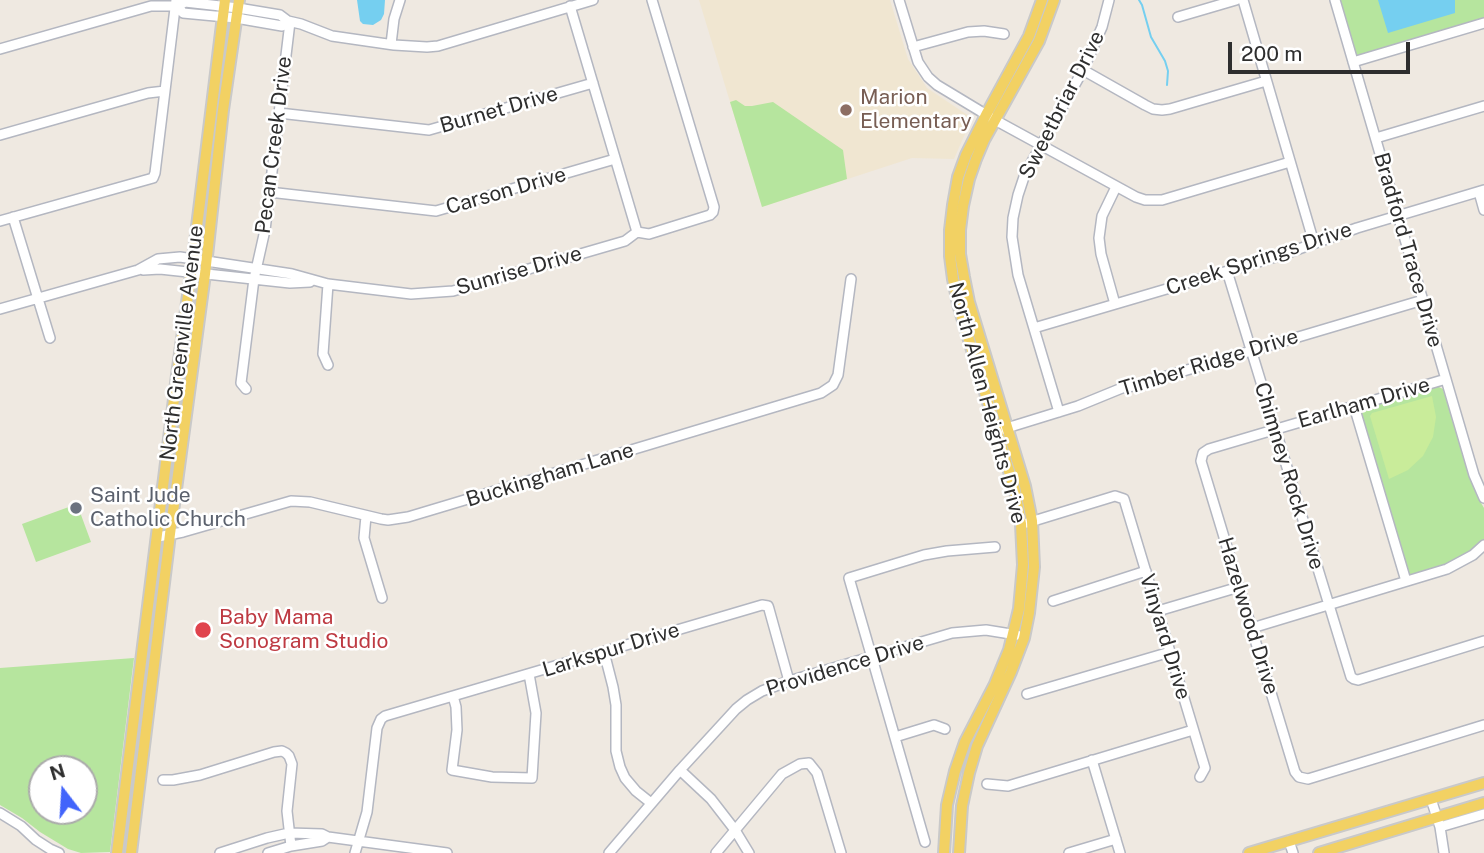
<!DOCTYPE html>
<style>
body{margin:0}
#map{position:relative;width:1484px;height:853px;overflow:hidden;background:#efe9e1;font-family:"Public Sans",sans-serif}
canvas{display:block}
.north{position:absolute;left:28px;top:755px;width:70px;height:70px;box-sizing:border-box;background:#fff;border:2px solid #ababab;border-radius:50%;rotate:343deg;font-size:19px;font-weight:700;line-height:28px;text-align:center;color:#2e2e2e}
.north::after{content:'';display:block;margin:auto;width:24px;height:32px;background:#4264fb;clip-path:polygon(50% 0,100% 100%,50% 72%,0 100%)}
.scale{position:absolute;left:1228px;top:42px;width:182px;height:32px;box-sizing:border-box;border:4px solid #2e2e2e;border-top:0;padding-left:9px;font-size:21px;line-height:24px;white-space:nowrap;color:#2e2e2e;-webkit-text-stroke:5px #fff;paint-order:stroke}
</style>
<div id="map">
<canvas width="1484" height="853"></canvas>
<div class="north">N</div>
<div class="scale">200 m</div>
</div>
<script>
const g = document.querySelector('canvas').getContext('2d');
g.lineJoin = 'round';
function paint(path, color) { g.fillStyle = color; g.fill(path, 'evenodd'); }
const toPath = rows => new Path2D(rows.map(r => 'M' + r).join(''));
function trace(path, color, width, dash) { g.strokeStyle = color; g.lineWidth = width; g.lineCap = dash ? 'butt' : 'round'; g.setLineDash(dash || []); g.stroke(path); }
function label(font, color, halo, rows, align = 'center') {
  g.font = font + ' "Public Sans",sans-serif'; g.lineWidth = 5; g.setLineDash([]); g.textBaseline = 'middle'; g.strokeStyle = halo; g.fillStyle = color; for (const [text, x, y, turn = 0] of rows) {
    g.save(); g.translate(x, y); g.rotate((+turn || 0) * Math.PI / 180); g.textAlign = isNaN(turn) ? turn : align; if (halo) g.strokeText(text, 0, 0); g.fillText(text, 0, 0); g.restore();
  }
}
const education = toPath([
 [699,0,890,0,908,59,927,88,972,118,954,159,912,158,762,207]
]);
const green = toPath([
 [1340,0,1484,0,1484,18,1356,56],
 [736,100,745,106,752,106,773,102,843,150,847,179,762,207,730,102],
 [1437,386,1443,389,1469,476,1477,496,1484,508,1484,540,1463,557,1449,564,1410,577,1360,409],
 [77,504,91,542,36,562,22,524],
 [134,658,110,852,81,853,68,849,40,832,22,818,0,805,0,668],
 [42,769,84,769,84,811,42,811]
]);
const pitch = toPath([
 [1432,396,1436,417,1433,437,1423,456,1408,470,1389,479,1370,416,1372,413]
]);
const water = toPath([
 [357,0,385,0,384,14,381,20,373,25,363,24,360,21],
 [1378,0,1455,0,1455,13,1388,33]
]);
const stream = toPath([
 [1139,0,1142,5,1151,37,1165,61,1168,71,1167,85]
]);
const minor = toPath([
 [899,0,918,62,928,77,937,85,995,120,1136,197,1145,200,1162,200,1290,162],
 [1243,0,1314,243],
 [1335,0,1474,475,1484,498],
 [178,6,183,13,236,18,282,26,288,21],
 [570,6,637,232],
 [1178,17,1236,0],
 [391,44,394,19,400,0],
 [913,47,968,32,984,31,1004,34],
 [0,49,151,6,178,6,185,2,238,8,280,15,288,21,301,24,332,36,394,45,427,47,438,46,593,0],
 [1353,62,1484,23],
 [1083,70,1145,105,1153,109,1162,110,1170,109,1266,81],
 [279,113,429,130,593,83],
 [0,135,148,93,165,91],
 [1376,138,1484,106],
 [269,192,436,211,615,159],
 [1479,192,1484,210],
 [13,217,50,338],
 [0,221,153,178,155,173,176,0],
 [143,270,160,269,290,283,310,282],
 [1227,271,1351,677,1354,679,1358,680,1484,641],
 [1115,304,1101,254,1099,238,1102,216,1116,187],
 [0,309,138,270,158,259,180,257,292,274,328,284,411,294,453,291,625,241,637,232,649,234,710,215,713,212,714,207,652,0],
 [1034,328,1282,255,1357,228,1484,190],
 [328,365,323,354,328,284],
 [1446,379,1209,449,1203,453,1201,461,1295,772,1299,777,1308,779,1484,725],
 [246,389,241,383,254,279,265,230,290,22],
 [1354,406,1406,581],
 [1059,412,1018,275,1012,237,1013,218,1018,195,1025,174,1083,70,1102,27,1109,0],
 [997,431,1078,406,1122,388,1133,386,1423,300],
 [366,516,364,538,382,598],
 [1027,523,1115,496,1124,499,1205,768,1200,777],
 [158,537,183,532,291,501,310,502,381,519,388,520,408,517,821,393,833,385,838,375,851,279],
 [1053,601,1146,571],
 [1158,611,1239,587],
 [1252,628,1447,569,1473,555,1484,545],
 [604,652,613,687,616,705,616,751,620,767,625,778,636,791,651,803],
 [1027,694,1170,652],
 [453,696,456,707,457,730,452,770,492,777,532,778,536,713,529,674],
 [895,737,934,725,945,729],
 [1092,760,1120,853],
 [680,770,711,799,735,830,749,853],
 [163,780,173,780,200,775,274,752,282,751,286,753,289,756,292,764,287,811,291,846],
 [987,784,1008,786,1193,730],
 [1431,799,1440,827,1444,853],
 [0,813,21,826,36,840,50,849,59,853],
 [1440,827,1484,814],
 [1289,841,1293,853],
 [925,842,849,578,924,555,947,551,995,547],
 [220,853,267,838,289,833,322,834,328,837,447,853],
 [268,853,291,846,322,841,328,837],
 [355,853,367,812,377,728,381,719,385,716,762,605,768,606,769,609,789,681],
 [609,853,680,770,736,709,747,700,762,691,789,681,952,633,986,630,1017,635],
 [716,853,782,774,800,764,809,763,817,773,841,853],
 [1069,853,1116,839]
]);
const major = toPath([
 [117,853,177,375,193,259,225,0],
 [131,853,170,534,205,274,223,110,239,0],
 [944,853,947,805,955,771,965,742,995,684,1009,650,1019,609,1023,565,1021,524,1015,491,958,304,953,279,950,256,950,230,953,205,958,177,966,155,986,115,1029,36,1042,0],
 [959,853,962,806,969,773,977,746,1011,672,1024,638,1029,613,1034,567,1032,521,1025,486,969,302,964,277,960,254,960,230,963,206,969,179,976,159,984,140,1039,41,1054,0],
 [1249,853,1484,783],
 [1319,853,1484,803]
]);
const markers = [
 [846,110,7,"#8d6e63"],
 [76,508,7,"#6b7280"],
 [203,630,9,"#e0444e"]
];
const educationNames = [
 ["Marion",860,98],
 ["Elementary",860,122]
];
const streetNames = [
 ["Sweetbriar Drive",1062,105,-63],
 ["Burnet Drive",499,110,-16],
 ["Pecan Creek Drive",274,145,-83],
 ["Carson Drive",506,191,-16],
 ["Bradford Trace Drive",1408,250,74],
 ["Creek Springs Drive",1259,259,-18],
 ["Sunrise Drive",519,271,-16],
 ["North Greenville Avenue",182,343,-83],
 ["Timber Ridge Drive",1209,363,-17],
 ["North Allen Heights Drive",987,403,75],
 ["Earlham Drive",1364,403,-16],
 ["Buckingham Lane",550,475,-17],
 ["Chimney Rock Drive",1289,476,73],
 ["Hazelwood Drive",1248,616,73],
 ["Vinyard Drive",1165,637,73],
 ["Larkspur Drive",611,650,-17],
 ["Providence Drive",845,666,-17]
];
const worshipNames = [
 ["Saint Jude",90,496],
 ["Catholic Church",90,520]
];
const healthNames = [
 ["Baby Mama",219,618],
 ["Sonogram Studio",219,642]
];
paint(education, '#f0e6d1');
paint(green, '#b6e59e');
paint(pitch, '#c9ec9a');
paint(water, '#75cff0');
trace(stream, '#75cff0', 2);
trace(minor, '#b4b7c1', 12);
trace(major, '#c9c9c9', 14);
trace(minor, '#fff', 9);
trace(major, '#f2d163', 10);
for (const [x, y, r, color] of markers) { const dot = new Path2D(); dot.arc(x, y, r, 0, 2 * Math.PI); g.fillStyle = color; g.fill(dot); trace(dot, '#fff', 2.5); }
label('21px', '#785e54', '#fff', educationNames, 'left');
label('21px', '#2e2e2e', '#fff', streetNames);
label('21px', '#5b616d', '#fff', worshipNames, 'left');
label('21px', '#be3a42', '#fff', healthNames, 'left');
</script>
